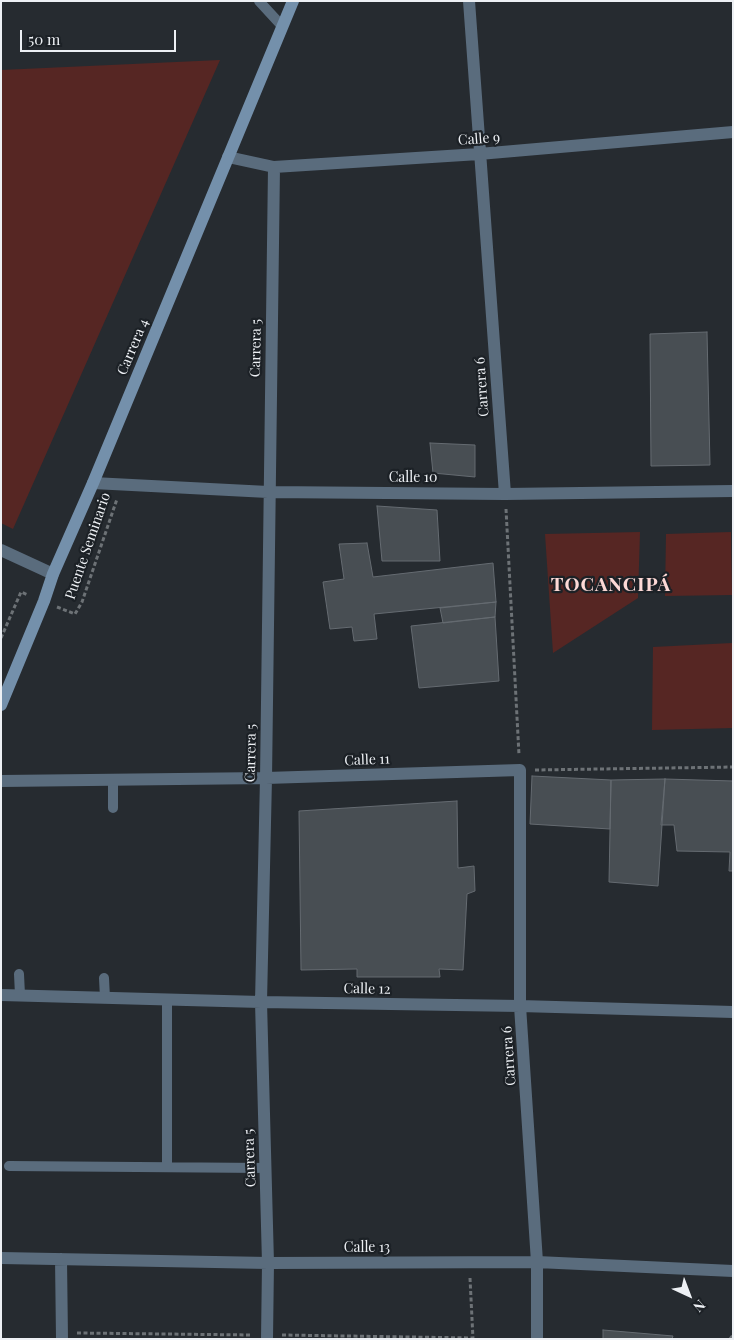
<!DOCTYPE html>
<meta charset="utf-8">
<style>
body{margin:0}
#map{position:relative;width:734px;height:1340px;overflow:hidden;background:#262b30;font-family:"Playfair Display",serif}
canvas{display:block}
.frame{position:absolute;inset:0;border:2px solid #edf0f4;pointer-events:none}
.north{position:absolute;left:664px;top:1270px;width:50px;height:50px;-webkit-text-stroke:4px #1c2126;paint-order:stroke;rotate:137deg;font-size:14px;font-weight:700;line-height:20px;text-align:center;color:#edf0f4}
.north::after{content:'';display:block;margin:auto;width:18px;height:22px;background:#edf0f4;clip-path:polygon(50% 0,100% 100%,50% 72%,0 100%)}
.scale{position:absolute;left:20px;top:30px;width:156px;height:22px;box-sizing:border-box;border:2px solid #edf0f4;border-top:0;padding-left:6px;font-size:15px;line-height:18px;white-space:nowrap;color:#edf0f4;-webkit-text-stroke:4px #1c2126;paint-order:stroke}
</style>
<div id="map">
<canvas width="734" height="1340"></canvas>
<div class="frame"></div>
<div class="north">N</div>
<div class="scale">50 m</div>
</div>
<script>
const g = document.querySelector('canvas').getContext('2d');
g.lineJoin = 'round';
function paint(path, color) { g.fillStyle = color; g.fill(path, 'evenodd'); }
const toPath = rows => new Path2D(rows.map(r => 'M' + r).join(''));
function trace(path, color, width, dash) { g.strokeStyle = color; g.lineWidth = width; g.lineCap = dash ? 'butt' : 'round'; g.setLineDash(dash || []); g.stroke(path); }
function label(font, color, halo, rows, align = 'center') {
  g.font = font + ' "Playfair Display",serif'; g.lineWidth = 4.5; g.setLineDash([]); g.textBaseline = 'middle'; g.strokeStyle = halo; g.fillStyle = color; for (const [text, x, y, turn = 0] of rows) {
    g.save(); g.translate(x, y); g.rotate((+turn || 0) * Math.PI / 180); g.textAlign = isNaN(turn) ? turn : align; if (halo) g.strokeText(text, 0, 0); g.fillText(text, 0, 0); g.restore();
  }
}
const green = toPath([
 [220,60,13,529,1,523,1,70],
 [640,532,638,598,553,653,545,534],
 [731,532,732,595,665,596,666,534],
 [732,643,733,728,652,730,653,647]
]);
const building = toPath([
 [707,332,710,465,651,466,650,334,707,332],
 [430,443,475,445,475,477,433,473,430,443],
 [377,506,437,510,440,561,382,561,377,506],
 [367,543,373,577,493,563,496,602,374,614,377,639,354,641,352,627,330,629,323,582,344,579,339,544,367,543],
 [496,602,495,617,443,623,440,608,496,602],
 [495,617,499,681,419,688,411,626,495,617],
 [532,776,611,780,610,829,530,824,532,776],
 [665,779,658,886,609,882,611,780,665,779],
 [665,779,733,781,733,871,729,871,730,852,677,851,674,825,661,825,665,779],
 [457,801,458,868,474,866,475,891,467,894,463,970,439,969,440,977,357,977,357,969,301,970,299,811,457,801],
 [603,1330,673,1336,672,1339,603,1339,603,1330]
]);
const path = toPath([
 [506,509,519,755],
 [57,607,75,614,82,602,117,499],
 [1,638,21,592,28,595],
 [535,770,733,767],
 [470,1278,473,1339],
 [77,1333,251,1335],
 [282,1335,473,1338],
 [730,1339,733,1335]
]);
const service = toPath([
 [259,1,282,26],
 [113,808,113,780],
 [19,974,20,995],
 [104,978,105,998],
 [167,1000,167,1167],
 [9,1166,265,1168]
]);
const minor = toPath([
 [469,1,505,494],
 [228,157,274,167,479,154,733,132],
 [93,483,268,492,505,494,733,491],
 [1,550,53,574],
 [1,781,266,778,520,770,520,1006,537,1262,537,1339],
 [1,995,261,1002,520,1006,733,1012],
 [1,1258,268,1263,537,1262,733,1271],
 [61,1259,62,1339],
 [267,1339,268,1263,261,1002,266,778,274,167]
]);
const secondary = toPath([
 [1,705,44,601,53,574,93,483,293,1]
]);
const streetNames = [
 ["Calle 9",479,139,-4],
 ["Carrera 4",133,347,-67],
 ["Carrera 5",256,348,-89],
 ["Carrera 6",482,387,-94],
 ["Calle 10",413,478],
 ["Puente Seminario",88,546,-71],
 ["Carrera 5",251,753,-89],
 ["Calle 11",367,760,-2],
 ["Calle 12",367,989,1],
 ["Carrera 6",509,1056,-94],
 ["Carrera 5",250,1158,-92],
 ["Calle 13",367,1248]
];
const districtNames = [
 ["TOCANCIPÁ",611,585]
];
paint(green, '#562623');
paint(building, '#484e53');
trace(building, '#656b71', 1);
trace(path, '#6d7276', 3, [4, 2.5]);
trace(service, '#5a6c7d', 10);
trace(minor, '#5a6c7d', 12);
trace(secondary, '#7490ab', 12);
label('14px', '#edf0f4', '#1c2126', streetNames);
g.letterSpacing = '1px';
label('bold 19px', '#fdd9d6', '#1c2126', districtNames);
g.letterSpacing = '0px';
</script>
